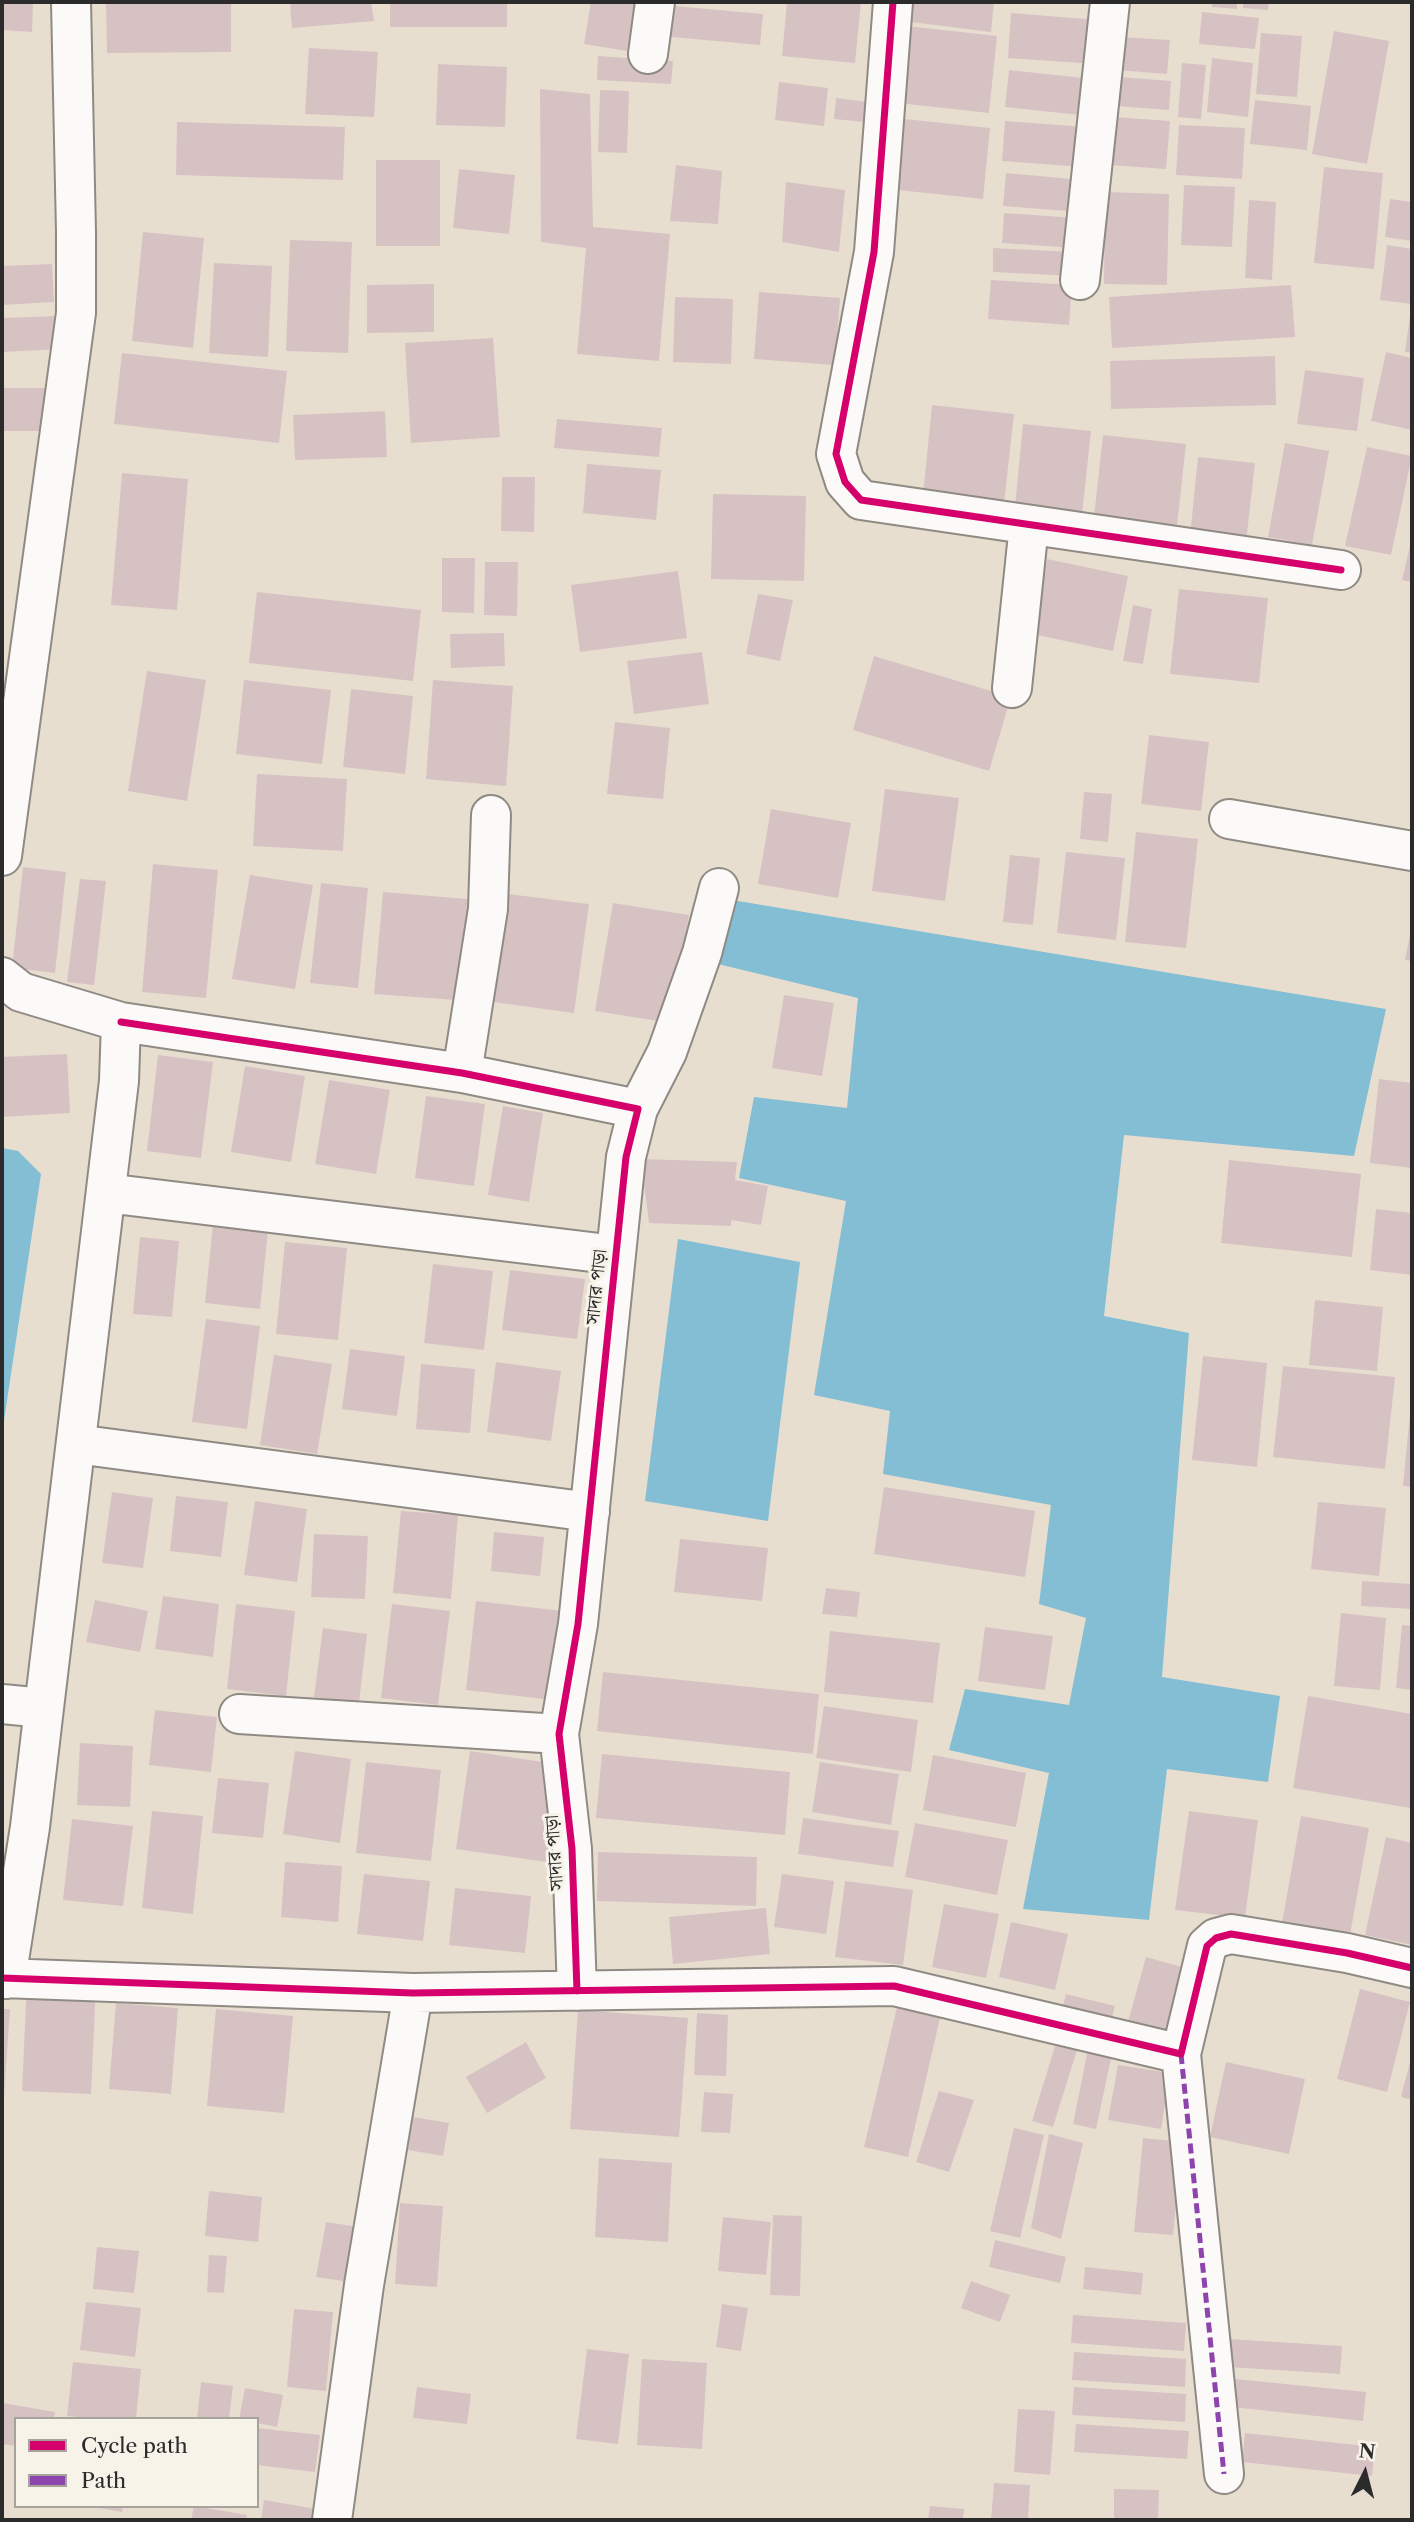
<!DOCTYPE html>
<meta charset="utf-8">
<style>
body{margin:0}
#map{position:relative;width:1414px;height:2522px;overflow:hidden;background:#e8ded0;font-family:"Libre Caslon Text",serif}
canvas{display:block}
.frame{position:absolute;inset:0;border:4px solid #2b2b2b;pointer-events:none}
.legend{position:absolute;left:14px;top:2417px;width:245px;height:91px;box-sizing:border-box;background:#f7f3e8;border:2px solid #a5a39c;margin:0;padding:9px 12px;list-style:none;font-size:21px;color:#2b2b2b}
.legend li{display:flex;align-items:center;gap:14px;height:35px}
.legend b{width:35px;border:2px solid #a5a39c}
.north{position:absolute;left:1330px;top:2438px;width:70px;height:70px;-webkit-text-stroke:5px #f7f3e8;paint-order:stroke;rotate:6deg;font-size:19px;font-weight:700;line-height:28px;text-align:center;color:#2b2b2b}
.north::after{content:'';display:block;margin:auto;width:24px;height:32px;background:#2b2b2b;clip-path:polygon(50% 0,100% 100%,50% 72%,0 100%)}
</style>
<div id="map">
<canvas width="1414" height="2522"></canvas>
<div class="frame"></div>
<ul class="legend">
<li><b style="height:9px;background:#d6006c"></b>Cycle path</li>
<li><b style="height:9px;background:#8e44ad"></b>Path</li>
</ul>
<div class="north">N</div>
</div>
<script>
const g = document.querySelector('canvas').getContext('2d');
g.lineJoin = 'round';
function paint(path, color) { g.fillStyle = color; g.fill(path, 'evenodd'); }
const toPath = rows => new Path2D(rows.map(r => 'M' + r).join(''));
function trace(path, color, width, dash) { g.strokeStyle = color; g.lineWidth = width; g.lineCap = dash ? 'butt' : 'round'; g.setLineDash(dash || []); g.stroke(path); }
function label(font, color, halo, rows, align = 'center') {
  g.font = font + ' "Libre Caslon Text","Noto Serif Bengali",serif'; g.lineWidth = 6; g.setLineDash([]); g.textBaseline = 'middle'; g.strokeStyle = halo; g.fillStyle = color; for (const [text, x, y, turn = 0] of rows) {
    g.save(); g.translate(x, y); g.rotate((+turn || 0) * Math.PI / 180); g.textAlign = isNaN(turn) ? turn : align; if (halo) g.strokeText(text, 0, 0); g.fillText(text, 0, 0); g.restore();
  }
}
const water = toPath([
 [732,900,1386,1009,1354,1156,1124,1135,1104,1316,1189,1333,1162,1677,1280,1696,1268,1782,1167,1769,1149,1920,1023,1909,1049,1773,949,1750,965,1689,1069,1705,1086,1618,1039,1604,1051,1505,883,1474,890,1411,814,1395,846,1201,739,1178,754,1097,847,1108,858,998,714,963],
 [2,1148,18,1151,41,1174,2,1434],
 [678,1239,800,1262,768,1521,645,1501]
]);
const building = toPath([
 [2,2,33,2,32,32,2,30],
 [106,2,231,2,231,52,107,53],
 [290,2,371,2,374,21,292,28],
 [390,2,507,2,507,27,390,27],
 [591,2,635,2,627,51,584,44],
 [787,2,861,2,855,63,782,56],
 [897,2,994,2,991,32,895,20],
 [1212,2,1237,2,1237,9,1212,7],
 [1243,2,1269,2,1268,10,1243,8],
 [663,5,763,14,760,45,661,36],
 [1202,12,1259,18,1255,49,1199,44],
 [1011,13,1098,20,1095,64,1008,58],
 [898,25,997,36,989,113,889,102],
 [1334,31,1389,41,1367,164,1312,154],
 [1261,33,1302,36,1297,97,1256,94],
 [1119,37,1170,40,1167,74,1117,70],
 [309,48,378,52,374,117,305,114],
 [598,56,673,61,671,84,597,80],
 [1212,58,1253,63,1248,117,1207,112],
 [1182,63,1206,65,1201,119,1178,117],
 [438,64,507,67,505,127,436,125],
 [1009,70,1093,79,1089,116,1005,107],
 [1119,77,1171,81,1169,110,1116,106],
 [779,82,828,88,824,126,775,120],
 [540,89,590,94,593,227,670,234,659,361,577,354,586,248,541,242],
 [600,90,629,91,627,153,598,152],
 [836,98,868,102,865,122,834,119],
 [1255,100,1311,106,1307,150,1250,144],
 [1114,117,1170,121,1166,169,1110,165],
 [895,118,990,128,983,199,888,189],
 [1005,121,1086,127,1083,167,1002,161],
 [177,122,345,127,343,180,176,175],
 [1179,125,1245,128,1242,179,1176,175],
 [376,160,440,160,440,246,376,246],
 [676,165,722,171,718,224,670,221],
 [1324,167,1383,173,1374,269,1314,263],
 [459,169,515,175,509,234,453,228],
 [1006,173,1083,180,1080,212,1003,206],
 [786,182,845,190,839,252,782,242],
 [1184,185,1235,187,1232,247,1181,245],
 [1105,192,1169,194,1167,285,1104,284],
 [1390,199,1412,202,1412,241,1385,237],
 [1249,200,1276,202,1272,280,1245,278],
 [1004,213,1077,218,1075,248,1002,243],
 [143,232,204,238,193,348,132,341],
 [290,240,352,242,348,353,286,351],
 [1387,245,1412,249,1412,304,1380,300],
 [993,248,1074,252,1073,276,993,272],
 [214,263,272,266,268,357,209,353],
 [52,264,54,302,2,305,2,266],
 [991,280,1072,285,1069,325,988,319],
 [434,284,434,332,367,333,367,285],
 [1291,285,1295,337,1112,348,1109,297],
 [759,292,840,298,835,365,754,359],
 [675,297,733,299,731,364,673,362],
 [1411,308,1412,308,1412,353,1405,352],
 [59,316,61,349,2,352,2,318],
 [493,338,500,437,411,443,405,343],
 [1386,352,1412,358,1412,430,1371,421],
 [122,353,287,371,279,443,114,424],
 [1275,356,1276,405,1111,409,1110,361],
 [1305,370,1364,378,1357,431,1297,424],
 [2,388,45,388,44,431,2,431],
 [932,405,1014,414,1004,503,923,495],
 [385,411,387,457,295,460,293,415],
 [557,419,662,428,659,457,554,448],
 [1023,424,1091,431,1082,514,1015,507],
 [1103,435,1186,444,1176,535,1093,526],
 [1285,443,1329,451,1312,545,1268,537],
 [1367,447,1412,456,1391,555,1345,546],
 [1198,457,1255,463,1246,542,1190,536],
 [587,464,661,470,656,520,583,513],
 [122,473,188,479,177,610,111,605],
 [502,477,535,477,534,532,501,531],
 [713,494,806,496,804,581,711,579],
 [1411,542,1412,542,1412,582,1402,580],
 [442,558,475,558,474,613,442,612],
 [1047,559,1128,576,1113,651,1032,634],
 [485,562,518,562,517,616,484,615],
 [678,571,687,638,580,652,571,585],
 [1179,589,1268,598,1259,683,1170,674],
 [257,592,421,610,413,681,249,663],
 [758,594,793,600,780,661,746,654],
 [1133,605,1152,609,1143,664,1123,661],
 [504,633,505,666,451,668,450,634],
 [702,652,709,704,634,714,627,661],
 [874,656,1011,697,989,771,853,730],
 [147,671,206,680,187,801,128,791],
 [244,680,331,690,322,764,236,754],
 [433,680,513,686,506,786,426,779],
 [351,689,413,696,405,774,343,767],
 [615,722,670,728,663,799,607,794],
 [1149,735,1209,742,1201,811,1141,804],
 [257,774,347,779,343,851,253,846],
 [885,789,959,798,945,901,872,891],
 [1084,792,1112,794,1108,842,1080,839],
 [771,809,851,823,838,898,758,884],
 [1136,832,1198,839,1186,948,1125,942],
 [1066,852,1125,858,1116,940,1057,933],
 [1010,855,1040,858,1033,925,1003,922],
 [153,864,218,870,206,998,142,992],
 [23,867,66,872,55,973,12,968],
 [250,875,313,885,295,989,232,979],
 [80,879,106,881,94,985,67,982],
 [321,883,368,888,358,988,310,983],
 [383,892,478,900,469,1001,374,994],
 [508,894,589,904,574,1013,493,1002],
 [613,903,689,915,671,1023,595,1011],
 [1411,929,1412,929,1412,961,1405,960],
 [784,995,834,1003,822,1076,772,1068],
 [67,1054,70,1113,2,1117,2,1057],
 [158,1055,213,1062,201,1158,147,1151],
 [245,1066,305,1076,291,1162,231,1152],
 [1379,1079,1412,1083,1412,1168,1370,1163],
 [329,1080,390,1090,376,1174,315,1164],
 [426,1096,485,1104,474,1186,415,1178],
 [503,1106,543,1113,529,1202,488,1195],
 [641,1159,737,1162,735,1180,768,1186,761,1225,731,1220,731,1226,649,1223],
 [1229,1160,1361,1174,1352,1257,1221,1243],
 [1376,1209,1412,1213,1412,1275,1370,1270],
 [213,1224,268,1230,260,1309,205,1303],
 [140,1237,179,1241,172,1317,133,1314],
 [285,1242,347,1248,338,1340,276,1334],
 [433,1264,493,1271,484,1350,424,1343],
 [510,1270,585,1279,577,1339,502,1330],
 [1315,1300,1383,1307,1377,1371,1309,1365],
 [206,1319,260,1326,247,1429,192,1422],
 [350,1349,405,1356,397,1416,342,1409],
 [274,1355,332,1364,317,1454,260,1445],
 [1203,1356,1267,1363,1257,1467,1192,1460],
 [496,1362,561,1371,551,1441,487,1432],
 [421,1364,475,1369,470,1433,416,1429],
 [1283,1366,1395,1377,1385,1469,1273,1457],
 [1410,1413,1412,1413,1412,1487,1403,1486],
 [884,1487,1035,1511,1025,1577,874,1554],
 [112,1492,153,1498,143,1568,102,1563],
 [176,1496,228,1502,221,1557,170,1551],
 [255,1501,307,1509,297,1582,244,1575],
 [1318,1502,1386,1508,1379,1576,1311,1569],
 [401,1511,458,1515,451,1599,393,1593],
 [494,1532,544,1537,540,1576,491,1571],
 [314,1534,368,1536,365,1599,311,1597],
 [680,1539,768,1548,762,1601,674,1592],
 [1362,1581,1412,1584,1412,1609,1361,1606],
 [826,1588,860,1592,857,1617,822,1614],
 [163,1596,219,1604,213,1657,155,1649],
 [95,1600,148,1611,140,1652,86,1642],
 [476,1601,571,1612,561,1701,466,1690],
 [236,1604,295,1611,286,1696,227,1689],
 [392,1604,450,1611,438,1705,381,1698],
 [1341,1613,1386,1618,1380,1690,1334,1686],
 [1402,1625,1412,1626,1412,1690,1396,1688],
 [985,1627,1053,1636,1045,1690,978,1681],
 [323,1628,367,1634,359,1703,314,1697],
 [830,1631,940,1643,933,1703,824,1692],
 [603,1672,819,1694,813,1754,597,1731],
 [1308,1696,1412,1714,1412,1793,1410,1808,1293,1788],
 [824,1706,918,1720,911,1772,816,1758],
 [155,1710,217,1717,211,1772,149,1765],
 [80,1743,133,1746,130,1807,77,1805],
 [295,1751,351,1759,340,1843,283,1834],
 [470,1751,562,1765,547,1862,456,1849],
 [602,1754,790,1772,785,1835,596,1818],
 [933,1755,1026,1773,1016,1827,923,1810],
 [366,1762,441,1770,431,1861,356,1853],
 [820,1762,899,1774,891,1825,812,1812],
 [218,1778,269,1783,263,1838,212,1833],
 [152,1811,203,1816,193,1914,142,1908],
 [1189,1811,1258,1820,1245,1918,1175,1910],
 [1301,1816,1369,1828,1350,1935,1282,1923],
 [803,1818,899,1831,893,1867,798,1854],
 [72,1819,133,1826,123,1906,63,1900],
 [915,1823,1008,1840,997,1895,905,1877],
 [1386,1837,1412,1843,1412,1945,1365,1935],
 [598,1852,757,1857,756,1906,597,1901],
 [285,1862,342,1866,338,1922,281,1917],
 [364,1874,430,1881,423,1941,357,1934],
 [782,1874,834,1881,826,1934,774,1927],
 [845,1881,913,1890,903,1965,835,1957],
 [455,1888,531,1896,525,1953,449,1945],
 [944,1904,999,1914,986,1978,932,1967],
 [766,1908,770,1954,673,1964,669,1917],
 [1011,1922,1068,1934,1055,1990,999,1977],
 [1146,1957,1189,1969,1171,2035,1128,2022],
 [27,1982,96,1985,91,2094,22,2091],
 [1360,1989,1410,2002,1387,2092,1337,2079],
 [1066,1994,1115,2006,1110,2025,1061,2013],
 [116,2003,178,2008,171,2094,109,2089],
 [897,2007,940,2018,908,2157,864,2147],
 [2,2009,10,2009,4,2096,2,2096],
 [216,2009,293,2016,284,2113,207,2106],
 [578,2010,688,2018,679,2137,570,2129],
 [697,2013,728,2015,726,2076,694,2075],
 [1057,2040,1078,2047,1053,2127,1032,2121],
 [526,2042,546,2078,487,2113,466,2077],
 [1088,2049,1112,2054,1096,2129,1073,2124],
 [1411,2058,1412,2058,1412,2100,1401,2097],
 [1226,2062,1305,2079,1289,2154,1210,2137],
 [1118,2065,1170,2073,1161,2129,1108,2120],
 [939,2091,974,2100,949,2172,916,2162],
 [704,2092,733,2094,730,2133,701,2132],
 [413,2117,449,2123,443,2156,408,2150],
 [1014,2128,1044,2135,1020,2238,990,2231],
 [1049,2134,1083,2143,1061,2239,1031,2228],
 [1143,2138,1182,2142,1173,2235,1134,2232],
 [599,2158,672,2163,668,2242,595,2237],
 [209,2191,262,2197,258,2242,205,2236],
 [400,2203,443,2206,437,2287,395,2284],
 [773,2215,802,2216,800,2296,770,2295],
 [723,2217,771,2222,766,2275,718,2271],
 [326,2222,366,2228,356,2283,316,2277],
 [995,2240,1066,2257,1060,2283,989,2267],
 [97,2247,139,2251,134,2293,93,2289],
 [209,2255,227,2256,224,2293,207,2292],
 [1085,2267,1143,2273,1141,2295,1083,2289],
 [971,2281,1010,2295,1000,2322,961,2308],
 [86,2302,141,2308,135,2357,80,2350],
 [722,2304,748,2308,741,2351,716,2347],
 [294,2309,333,2312,326,2391,287,2387],
 [1073,2315,1186,2323,1184,2351,1071,2343],
 [1229,2339,1342,2346,1340,2374,1228,2367],
 [587,2349,629,2354,618,2444,576,2439],
 [1074,2352,1186,2359,1185,2387,1072,2380],
 [642,2359,707,2363,702,2449,637,2445],
 [73,2362,141,2369,136,2419,98,2419,67,2416],
 [1235,2379,1366,2392,1363,2421,1232,2407],
 [201,2382,233,2386,229,2419,197,2419],
 [417,2387,471,2394,467,2424,413,2418],
 [1074,2387,1186,2394,1185,2422,1072,2415],
 [245,2388,283,2395,277,2427,257,2423,257,2419,239,2419],
 [3,2403,55,2412,54,2419,16,2419,16,2446,2,2444],
 [1018,2409,1055,2411,1050,2475,1014,2472],
 [1076,2424,1189,2431,1187,2459,1074,2452],
 [257,2428,320,2435,315,2472,257,2465],
 [1245,2433,1375,2447,1372,2476,1242,2462],
 [994,2483,1030,2485,1028,2520,991,2520],
 [1114,2489,1159,2490,1158,2520,1114,2520],
 [264,2500,322,2510,320,2520,261,2520],
 [88,2506,123,2506,122,2512],
 [194,2506,247,2515,246,2520,191,2520],
 [930,2506,964,2509,963,2520,928,2520]
]);
const minor = toPath([
 [893,2,874,252,836,454,845,482,861,500,1341,570],
 [648,54,655,2],
 [1080,280,1110,2],
 [1012,688,1029,525],
 [1229,819,1412,851],
 [2,856,76,313,76,232,71,2],
 [2,977,21,992,121,1022,119,1081,44,1708,30,1827,6,1979],
 [121,1022,462,1073,638,1109,626,1157,578,1624,559,1734,572,1849,577,1991],
 [462,1073,488,909,491,815],
 [638,1109,667,1052,702,953,719,888],
 [106,1193,616,1255],
 [76,1444,590,1512],
 [2,1704,44,1708],
 [239,1714,559,1734],
 [2,1978,413,1993,894,1986,1181,2054,1207,1946,1216,1938,1231,1934,1347,1953,1412,1968],
 [1181,2054,1224,2474],
 [332,2520,364,2285,413,1993]
]);
const quiet = toPath([
 [1181,2054,1224,2474]
]);
const cycleway = toPath([
 [893,2,874,252,836,454,845,482,861,500,1341,570],
 [121,1022,462,1073,638,1109,626,1157,578,1624,559,1734,572,1849,577,1991],
 [2,1978,413,1993,894,1986,1181,2054,1207,1946,1216,1938,1231,1934,1347,1953,1412,1968]
]);
const streetNames = [
 ["সাদার পাড়া",597,1287,-84],
 ["সাদার পাড়া",555,1853,-94]
];
paint(water, '#83bed4');
paint(building, '#d7c2c3');
trace(minor, '#8f8a83', 42);
trace(minor, '#fcfaf8', 38);
trace(quiet, '#8e44ad', 5, [10, 5]);
trace(cycleway, '#d6006c', 7);
label('19px', '#2b2b2b', '#f7f3e8', streetNames);
</script>
